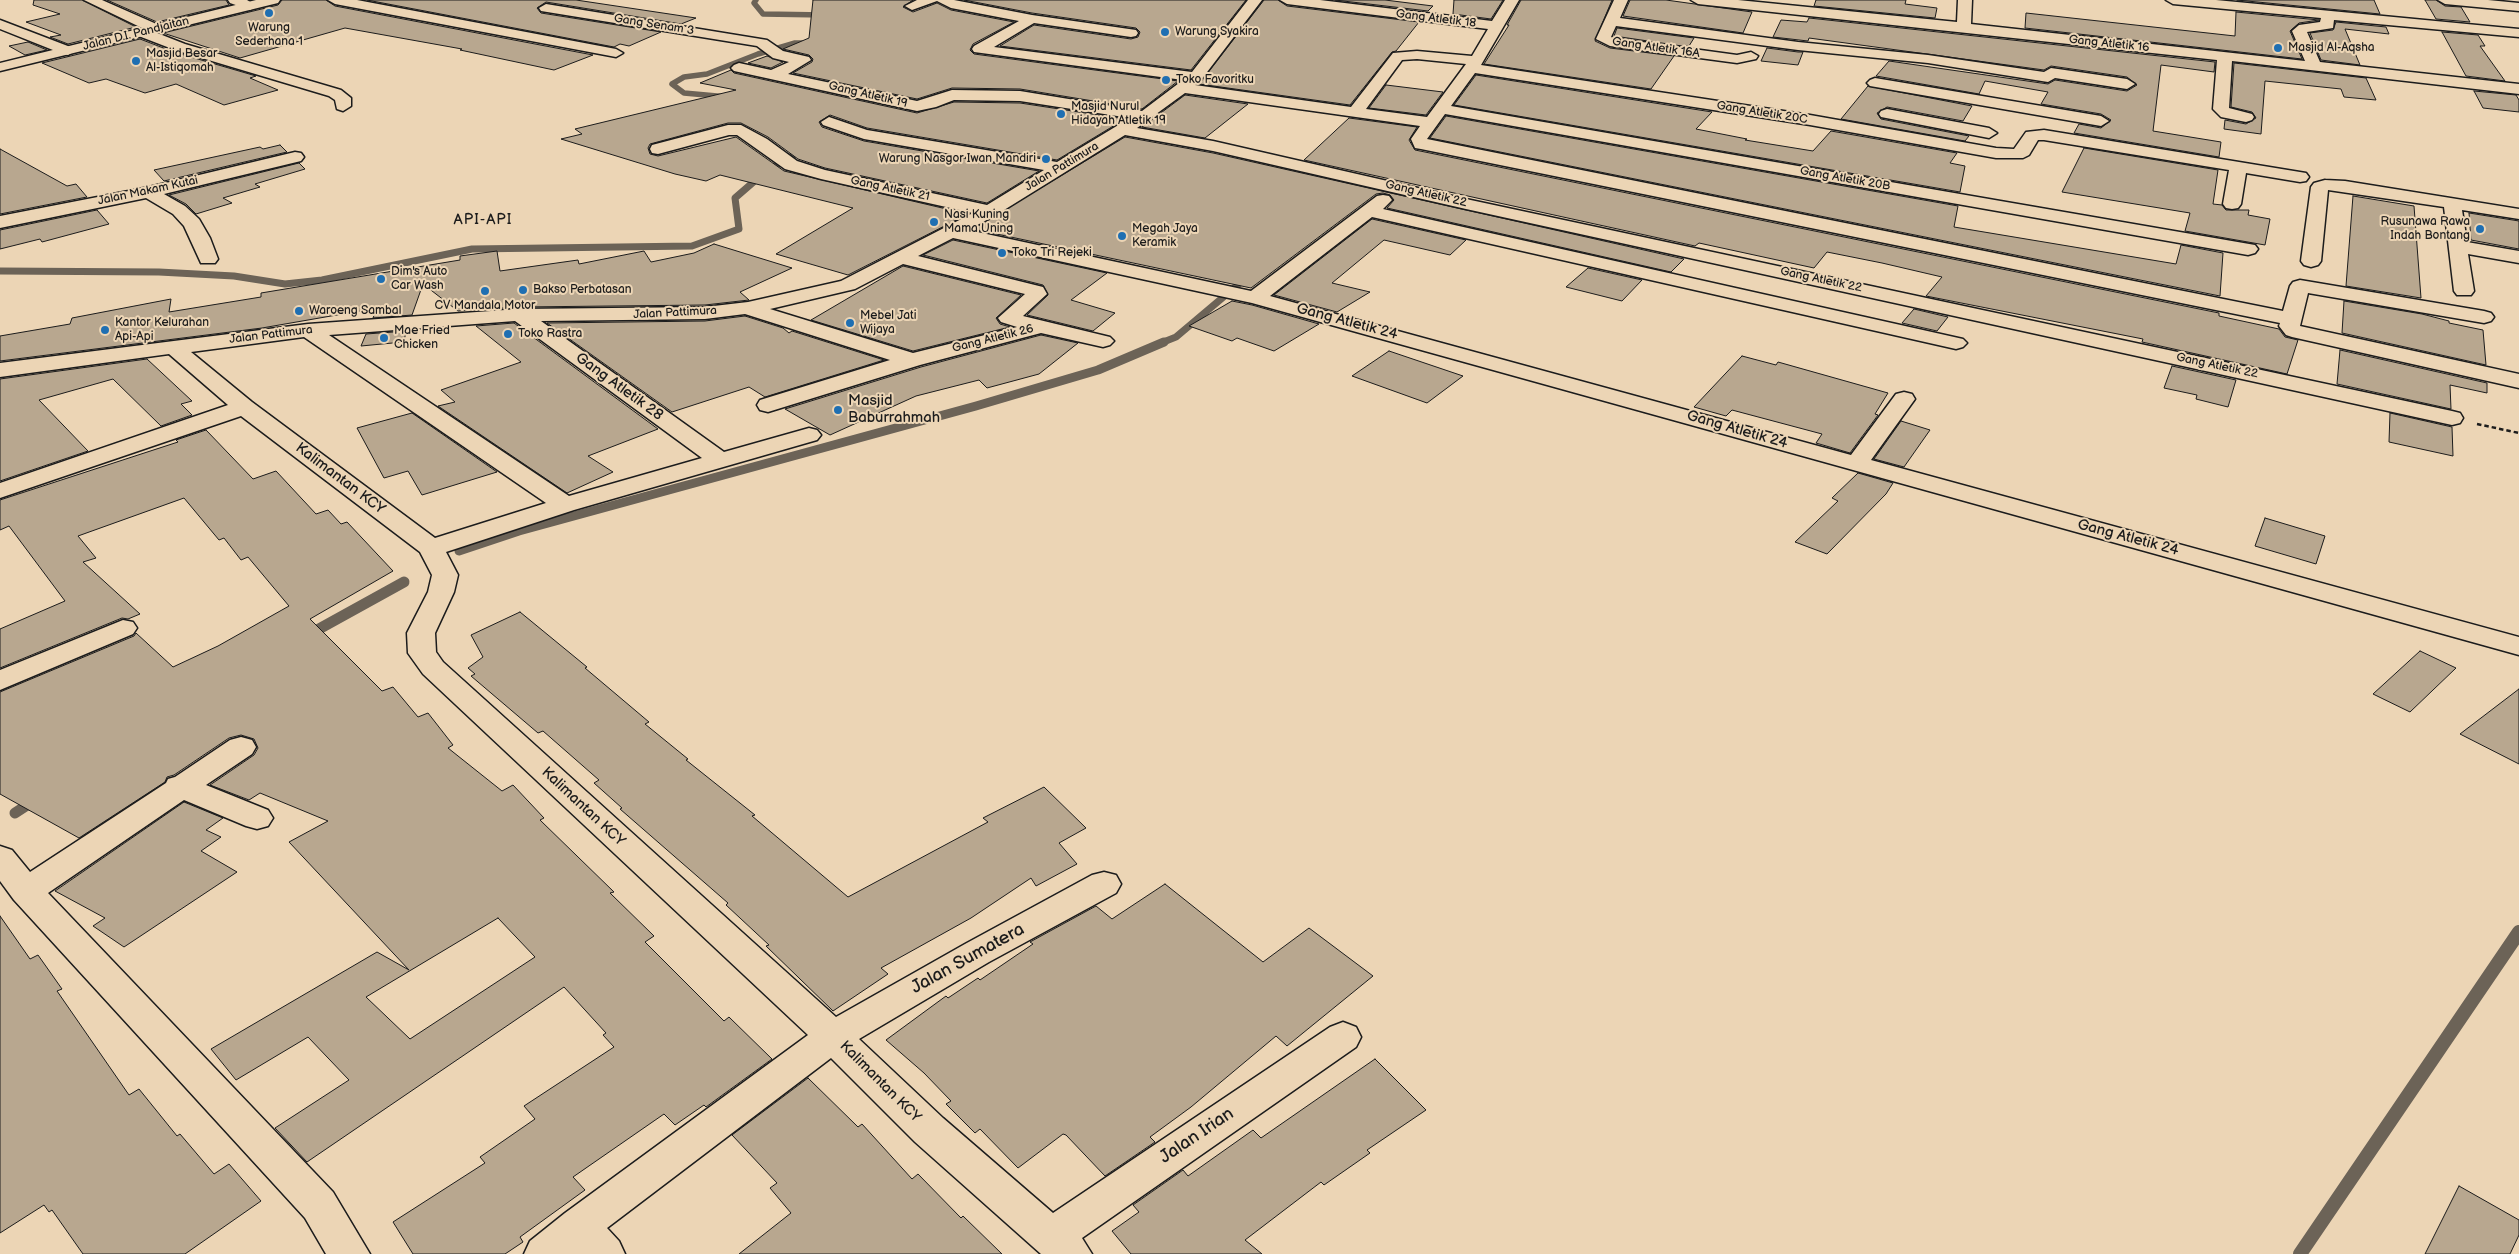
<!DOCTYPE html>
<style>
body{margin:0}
canvas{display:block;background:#ecd5b5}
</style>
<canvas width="2519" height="1254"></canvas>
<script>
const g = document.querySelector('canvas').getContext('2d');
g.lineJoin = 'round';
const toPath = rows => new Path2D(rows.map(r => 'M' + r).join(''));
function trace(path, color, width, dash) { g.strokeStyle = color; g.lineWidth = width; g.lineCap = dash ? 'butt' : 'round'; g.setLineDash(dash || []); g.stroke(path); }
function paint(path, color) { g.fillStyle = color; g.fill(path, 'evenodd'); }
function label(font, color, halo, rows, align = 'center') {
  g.font = font + ' "Balsamiq Sans",sans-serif'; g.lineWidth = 4; g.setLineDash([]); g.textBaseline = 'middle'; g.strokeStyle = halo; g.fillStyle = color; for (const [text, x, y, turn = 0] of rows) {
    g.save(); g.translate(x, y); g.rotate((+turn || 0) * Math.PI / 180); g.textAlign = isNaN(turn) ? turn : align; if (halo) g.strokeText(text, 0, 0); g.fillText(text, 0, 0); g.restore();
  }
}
const streamFar4 = toPath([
 [756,0,754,3,763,14,825,15],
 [728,97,684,93,672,84,684,77,707,74,758,54,795,43,811,43],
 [797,153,803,149]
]);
const streamFar3 = toPath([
 [0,271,159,272,234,276,285,284,322,280,472,249,692,246,739,229,735,198,765,172,799,152],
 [1161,343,1176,337,1240,283,1245,275]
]);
const streamFar2 = toPath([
 [459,551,519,531,976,406,1098,370,1164,342]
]);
const streamFar1 = toPath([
 [308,635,404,582],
 [15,813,35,800]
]);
const stream = toPath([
 [2300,1254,2519,932]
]);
const building = toPath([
 [34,0,82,0,136,27,68,44,50,37,61,35,26,22,60,14,33,5,34,0],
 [107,0,226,0,229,5,157,22,107,0],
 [282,0,326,0,335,6,593,55,554,70,460,50,462,49,345,28,240,58,163,33,278,5,282,0],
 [367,0,576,0,696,18,681,24,546,2,537,8,541,13,661,32,629,46,620,44,614,47,367,0],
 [813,0,913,0,903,7,913,12,937,3,951,10,1014,22,973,44,970,50,974,54,1178,81,1142,109,1020,89,952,88,917,99,793,73,812,62,813,59,809,55,783,49,809,38,813,0],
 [964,0,1246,0,1191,70,1000,46,1034,25,1131,39,1138,37,1140,32,1136,28,1032,13,964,0],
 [1264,0,1278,0,1287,6,1419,22,1396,51,1392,52,1350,105,1199,84,1264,0],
 [1335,0,1385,0,1433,6,1428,11,1335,0],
 [1454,0,1503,0,1491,19,1453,14,1454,0],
 [1521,0,1612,0,1595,41,1610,48,1674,56,1651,89,1484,64,1509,25,1507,25,1521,0],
 [1630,0,1666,0,1752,12,1743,33,1623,16,1630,0],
 [1816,0,1906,0,1905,4,1937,8,1935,18,1814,6,1816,0],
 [2237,0,2374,0,2380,14,2237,0],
 [2425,0,2436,0,2445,6,2461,7,2470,22,2436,19,2425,0],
 [2236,12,2319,20,2299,23,2290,31,2302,59,2025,28,2026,13,2235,36,2236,12],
 [1809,18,2215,62,2214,72,2161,65,2153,131,2221,142,2219,157,2074,133,2079,124,2101,128,2111,120,2101,114,2041,104,2048,92,1985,81,1979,94,1876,76,1889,61,2048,84,2055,80,2127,91,2137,85,2127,77,2051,66,2044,70,1809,38,1808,41,1773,37,1781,20,1807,22,1809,18],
 [2336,22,2386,27,2389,34,2345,29,2360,65,2321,60,2310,33,2333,30,2336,22],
 [1617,28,1694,38,1689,46,1682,46,1614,36,1617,28],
 [2442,32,2478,35,2485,46,2480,46,2505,81,2466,76,2442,32],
 [140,39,174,52,256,76,250,78,278,90,224,105,176,84,145,93,106,79,89,83,42,63,140,39],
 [28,42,47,50,25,55,9,46,28,42],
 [1767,48,1798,52,1803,52,1798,65,1761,61,1767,48],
 [767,56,783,62,771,68,748,63,767,56],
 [2234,63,2366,78,2376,100,2344,97,2341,89,2265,81,2261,134,2224,129,2225,120,2246,124,2256,118,2252,112,2231,107,2234,63],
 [731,70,734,73,917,113,954,102,1020,103,1125,119,1057,160,867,128,830,115,819,122,822,127,864,141,1039,171,987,203,825,168,798,159,768,137,741,123,728,123,650,144,648,148,650,154,658,156,736,137,784,171,968,214,848,275,776,254,853,208,720,175,706,181,675,174,561,139,582,134,575,129,736,90,700,83,731,70],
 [1476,75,1712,112,1696,129,1747,139,1745,140,1813,151,1831,131,1957,153,1950,163,1965,166,1960,192,1454,105,1476,75],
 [1386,85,1443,92,1426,115,1369,108,1386,85],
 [1868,86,1972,106,1963,121,1887,107,1877,113,1881,119,1969,136,1965,141,1841,119,1868,86],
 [2474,91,2516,95,2519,100,2519,112,2483,108,2474,91],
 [1185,95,1248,104,1205,138,1142,127,1185,95],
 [1446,116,1958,206,1954,227,2176,264,2181,245,2223,253,2220,296,1430,138,1446,116],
 [1349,118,1417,127,1409,140,1415,150,2219,313,2219,316,2279,329,2285,337,2298,340,2287,374,2142,342,2143,339,1926,296,1942,277,1882,263,1827,252,1814,268,1699,243,1695,246,1304,160,1349,118],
 [1125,137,1213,153,1684,259,1671,272,1387,208,1394,200,1390,195,1383,193,1376,194,1251,288,973,229,1125,137],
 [280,145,287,152,164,181,154,170,260,147,263,149,280,145],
 [2084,148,2218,170,2213,204,2222,205,2226,210,2249,210,2248,215,2270,219,2265,245,2185,231,2190,213,2062,192,2084,148],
 [0,149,67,186,76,184,87,197,0,214,0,149],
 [299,163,305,169,255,184,260,187,223,198,232,203,196,214,186,204,169,195,299,163],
 [2353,196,2414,206,2421,298,2346,286,2353,196],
 [97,210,109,224,42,242,40,239,0,249,0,230,97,210],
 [2469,213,2519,221,2519,249,2471,240,2469,213],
 [1372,219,1466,240,1450,255,1384,240,1332,283,1370,292,1337,312,1274,295,1372,219],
 [953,240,1107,273,1071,300,1115,313,1093,331,1027,315,1048,295,1043,285,923,255,953,240],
 [714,244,792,268,740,292,749,300,705,305,519,307,458,311,423,284,412,315,373,318,377,308,262,328,0,361,0,336,70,324,72,318,171,299,169,312,261,297,261,293,460,260,460,256,497,251,500,271,578,260,579,264,644,251,651,262,694,253,714,244],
 [903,266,1021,295,996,318,1000,324,1010,327,913,351,811,320,903,266],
 [1588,268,1642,280,1622,301,1566,287,1588,268],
 [1232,301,1252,305,1319,324,1274,351,1237,338,1232,341,1189,326,1232,301],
 [2344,301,2422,314,2449,321,2449,323,2483,330,2486,365,2342,333,2344,301],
 [1914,309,1948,317,1937,331,1902,323,1914,309],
 [745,316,783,328,789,333,792,331,884,360,765,397,749,387,672,412,547,323,705,321,745,316],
 [514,323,658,429,588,456,613,472,567,493,438,406,455,402,441,390,521,362,476,326,514,323],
 [407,331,403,342,361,346,366,334,407,331],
 [1041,335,1078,343,1039,374,987,388,979,380,916,396,830,435,785,409,921,367,1041,335],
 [2340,350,2487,383,2487,393,2450,385,2451,409,2337,384,2340,350],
 [1389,351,1463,376,1427,403,1352,376,1389,351],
 [1742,356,1776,365,1778,362,1888,393,1875,414,1878,415,1850,453,1816,443,1822,434,1732,410,1726,416,1694,407,1742,356],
 [147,359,192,401,181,404,192,415,161,426,113,379,39,400,88,451,0,481,0,379,147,359],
 [2172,366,2236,380,2228,407,2196,399,2197,395,2164,388,2172,366],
 [412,413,497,472,422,495,408,471,384,478,357,428,412,413],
 [2390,413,2452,427,2453,456,2389,442,2390,413],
 [1901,421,1930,430,1904,467,1874,459,1901,421],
 [206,430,253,479,276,471,316,514,328,510,341,524,347,522,393,571,310,619,382,691,393,687,418,717,428,713,453,745,448,748,502,791,513,785,544,818,540,820,614,892,610,893,654,936,645,942,724,1021,729,1017,772,1059,706,1107,704,1105,675,1125,664,1114,573,1177,585,1190,520,1237,523,1242,505,1254,413,1254,393,1222,485,1163,480,1157,535,1119,524,1106,614,1047,603,1035,606,1033,564,987,307,1162,275,1128,349,1080,308,1037,236,1080,211,1049,377,952,409,970,289,842,328,821,260,793,249,800,210,785,254,755,258,748,254,739,241,735,229,738,174,775,167,777,165,782,79,838,0,794,0,692,134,636,136,633,173,667,218,646,289,606,248,557,241,560,224,538,219,540,184,498,78,536,96,558,83,562,140,614,128,619,122,618,0,668,0,629,65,601,9,526,0,530,0,500,178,442,176,440,206,430],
 [498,918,535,957,410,1039,366,997,498,918],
 [1858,473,1893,483,1886,494,1827,554,1795,542,1838,501,1832,498,1858,473],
 [2265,518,2325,536,2316,564,2255,546,2265,518],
 [520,612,587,667,585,668,649,722,645,724,688,759,686,760,755,815,752,816,848,897,988,822,983,818,1044,787,1086,828,1059,843,1077,864,1036,886,1031,878,971,918,881,968,888,974,833,1011,766,946,769,945,726,905,728,903,620,809,622,808,594,783,599,780,543,731,538,733,471,676,475,674,468,668,483,657,471,635,520,612],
 [2420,651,2456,668,2410,712,2373,694,2420,651],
 [2519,689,2519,764,2460,734,2519,689],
 [184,802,223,818,206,830,221,837,201,851,237,872,124,947,93,926,105,918,55,891,184,802],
 [1165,884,1263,962,1309,928,1373,976,1287,1046,1276,1036,1191,1107,1150,1137,1155,1142,1105,1176,1066,1135,1063,1134,1018,1168,980,1129,975,1133,946,1104,951,1101,924,1073,886,1040,946,996,948,998,978,978,980,980,1033,944,1030,942,1096,906,1112,919,1165,884],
 [0,916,30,959,38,955,62,989,57,991,129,1095,139,1089,177,1136,180,1134,214,1174,229,1164,261,1201,185,1254,83,1254,52,1210,49,1212,44,1205,0,1233,0,916],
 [1375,1059,1426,1110,1367,1150,1370,1153,1324,1185,1321,1182,1245,1240,1262,1254,1131,1254,1112,1231,1139,1212,1133,1205,1183,1170,1188,1176,1253,1130,1261,1138,1375,1059],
 [808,1078,858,1127,862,1124,912,1179,918,1174,961,1218,963,1216,1002,1254,739,1254,791,1213,770,1188,777,1183,732,1135,808,1078],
 [2459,1186,2519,1220,2519,1235,2510,1254,2425,1254,2459,1186]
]);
const path = toPath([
 [2477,424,2519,433]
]);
const minor = toPath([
 [84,0,102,0,161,26,163,29,157,33,185,44,341,90,351,98,351,106,343,111,337,109,335,100,329,96,175,50,136,35,134,32,136,29,142,28,84,0],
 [228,0,247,0,257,6,250,10,230,3,228,0],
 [328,0,357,0,616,49,623,53,616,57,335,4,328,0],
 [917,0,954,0,1032,15,1136,30,1138,33,1136,36,1131,37,1034,23,994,47,1192,72,1248,0,1262,0,1201,80,1195,85,1351,107,1393,53,1417,51,1472,56,1488,29,1287,4,1280,0,1320,0,1492,21,1505,0,1519,0,1481,65,1810,115,1996,148,2014,149,2026,132,2044,130,2306,173,2309,177,2306,181,2300,182,2246,173,2241,204,2238,208,2232,209,2226,208,2223,204,2229,170,2044,140,2038,140,2029,155,2023,158,1996,158,1810,125,1475,73,1451,106,2255,245,2258,249,2255,253,2248,255,1445,114,1427,139,2283,311,2290,286,2293,282,2300,280,2484,311,2491,313,2494,317,2491,321,2484,323,2308,293,2300,326,2519,374,2519,388,2292,337,2286,335,2279,326,2280,323,1421,149,1415,148,1411,139,1420,126,1185,93,1137,128,1213,141,1466,199,2452,411,2460,413,2463,418,2460,423,2452,425,1466,209,1213,151,1125,135,996,215,968,230,1251,291,1377,196,1383,195,1389,196,1392,200,1383,209,1963,339,1967,343,1963,347,1956,349,1372,217,1270,296,1851,455,1896,394,1904,392,1912,394,1915,399,1871,460,2519,637,2519,655,1252,303,953,238,918,256,1043,287,1047,294,1023,316,1110,337,1114,341,1110,345,1103,347,1041,333,920,365,768,412,760,410,757,405,760,400,890,360,745,314,705,319,541,321,724,452,809,428,817,430,821,435,817,440,574,510,446,552,458,575,454,592,435,633,436,652,443,662,836,1017,965,944,1092,875,1104,872,1116,875,1121,884,1116,893,989,962,859,1039,943,1118,1053,1213,1330,1027,1343,1022,1356,1027,1361,1037,1356,1047,1082,1238,1092,1254,1041,1254,915,1142,831,1058,607,1228,619,1241,625,1254,524,1254,530,1241,565,1213,808,1035,423,674,408,653,407,633,428,592,432,575,420,552,241,416,0,498,0,483,228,405,169,354,0,377,0,363,308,324,519,309,705,307,748,302,841,281,973,213,821,179,785,169,737,135,729,135,658,154,652,153,650,149,652,145,728,125,741,125,767,139,797,161,825,170,987,205,1044,170,864,139,823,125,821,122,829,117,867,130,1057,162,1130,118,1020,101,954,100,936,107,917,111,734,71,731,68,734,65,739,63,771,70,789,62,773,58,757,46,541,11,539,8,546,4,767,40,783,51,809,57,811,60,788,74,917,101,952,90,1020,91,1142,111,1183,80,974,52,972,49,974,46,1019,21,951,8,937,1,912,10,905,6,917,0],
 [1417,59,1466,64,1427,117,1366,109,1402,60,1417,59],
 [903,264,1025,294,998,318,1001,322,1017,327,913,353,770,309,855,289,903,264],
 [515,321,702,458,569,496,329,335,515,321],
 [304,337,546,503,435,538,252,402,191,352,304,337],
 [1614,0,1628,0,1620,18,1798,42,1928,55,2044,72,2051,68,2127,79,2135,84,2127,89,2055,78,2048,82,1928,63,1798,50,1616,26,1611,37,1613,38,1737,55,1751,52,1758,56,1756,59,1737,63,1610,46,1596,39,1614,0],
 [1691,0,1738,0,1957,22,1958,0,1972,0,1971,24,2305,61,2292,31,2299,25,2320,22,2321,18,2173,4,2166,0,2216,0,2519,29,2519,37,2334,20,2333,28,2307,32,2320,62,2519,84,2519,94,2232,61,2229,108,2252,114,2254,117,2252,120,2246,122,2221,117,2213,109,2217,60,1698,4,1691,0],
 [2438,0,2488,0,2519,3,2519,11,2445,4,2438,0],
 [0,20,73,48,75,51,68,55,63,54,0,29,0,20],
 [1875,78,2101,116,2109,121,2101,126,1870,86,1867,83,1870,80,1875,78],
 [1887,109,1989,128,1997,133,1989,138,1881,117,1879,114,1881,111,1887,109],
 [295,152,301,153,304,157,301,161,164,194,185,206,199,219,210,238,218,259,215,263,201,263,184,226,173,214,146,198,0,228,0,216,149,187,295,152],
 [2325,180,2345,181,2519,209,2519,219,2462,210,2467,242,2519,251,2519,263,2468,254,2474,291,2471,295,2457,295,2454,291,2444,207,2328,190,2321,261,2318,265,2311,267,2304,265,2301,261,2311,187,2314,183,2325,180],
 [123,620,133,622,137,628,133,634,0,690,0,670,123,620],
 [241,737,252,740,256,747,252,754,206,785,268,810,273,818,268,826,257,829,246,826,184,800,48,893,333,1192,370,1254,326,1254,305,1218,14,900,0,881,0,846,12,850,30,872,166,783,168,779,175,777,230,740,241,737]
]);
const major = toPath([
 [256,0,280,0,278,3,0,71,0,63,256,0]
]);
const markers = [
 [269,13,5,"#1f6fb2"],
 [1165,32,5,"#1f6fb2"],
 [2278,48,5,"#1f6fb2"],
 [136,61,5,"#1f6fb2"],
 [1166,80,5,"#1f6fb2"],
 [1061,114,5,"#1f6fb2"],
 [1046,159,5,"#1f6fb2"],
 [934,222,5,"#1f6fb2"],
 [2480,229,5,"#1f6fb2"],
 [1122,236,5,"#1f6fb2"],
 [1002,253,5,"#1f6fb2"],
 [381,279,5,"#1f6fb2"],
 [523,290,5,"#1f6fb2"],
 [485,291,5,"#1f6fb2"],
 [299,311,5,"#1f6fb2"],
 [850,323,5,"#1f6fb2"],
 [105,330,5,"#1f6fb2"],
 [508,334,5,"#1f6fb2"],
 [384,338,5,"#1f6fb2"],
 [838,410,5,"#1f6fb2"]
];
const farStreetnames = [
 ["Gang Atletik 18",1436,19,7],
 ["Gang Senam 3",654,25,9],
 ["Jalan D.I. Pandjaitan",136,34,-14],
 ["Gang Atletik 16",2109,44,6],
 ["Gang Atletik 16A",1656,48,8],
 ["Gang Atletik 19",868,95,13],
 ["Gang Atletik 20C",1762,113,9],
 ["Jalan Pattimura",1062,167,-31],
 ["Gang Atletik 20B",1845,179,10],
 ["Gang Atletik 21",890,189,12],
 ["Jalan Makam Kutai",148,191,-12],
 ["Gang Atletik 22",1426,194,13],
 ["Gang Atletik 22",1821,280,12],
 ["Jalan Pattimura",675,313,-3],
 ["Jalan Pattimura",271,335,-7],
 ["Gang Atletik 26",993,339,-14],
 ["Gang Atletik 22",2217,366,12]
];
const farPoinames = [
 ["Warung",269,28,"center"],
 ["Sederhana 1",269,42,"center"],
 ["Warung Syakira",1175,32],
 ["Masjid Al-Aqsha",2288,48],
 ["Masjid Besar",146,54],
 ["Al-Istiqomah",146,68],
 ["Toko Favoritku",1176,80],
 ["Masjid Nurul",1071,107],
 ["Hidayah Atletik 19",1071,121],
 ["Warung Nasgor Iwan Mandiri",1036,159,"right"],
 ["Nasi Kuning",944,215],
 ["Mama Uning",944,229],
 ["Rusunawa Rawa",2470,222,"right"],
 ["Indah Bontang",2470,236,"right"],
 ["Megah Jaya",1132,229],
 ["Keramik",1132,243],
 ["Toko Tri Rejeki",1012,253],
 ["Dim's Auto",391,272],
 ["Car Wash",391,286],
 ["Bakso Perbatasan",533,290],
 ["CV Mandala Motor",485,306,"center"],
 ["Waroeng Sambal",309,311],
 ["Mebel Jati",860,316],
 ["Wijaya",860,330],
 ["Kantor Kelurahan",115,323],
 ["Api-Api",115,337],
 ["Mae Fried",394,331],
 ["Chicken",394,345],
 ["Toko Rastra",518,334]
];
const farQuarternames = [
 ["API-API",483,220]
];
const streetNames = [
 ["Gang Atletik 24",1347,322,15],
 ["Gang Atletik 28",619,387,36],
 ["Gang Atletik 24",1737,430,16],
 ["Kalimantan KCY",340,479,37],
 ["Gang Atletik 24",2128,538,15],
 ["Kalimantan KCY",583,807,43],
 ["Kalimantan KCY",880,1082,45]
];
const poiNames = [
 ["Masjid",848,401],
 ["Baburrahmah",848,418]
];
const nearStreetnames = [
 ["Jalan Sumatera",968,959,-29],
 ["Jalan Irian",1197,1136,-34]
];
trace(streamFar4, '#6c6357', 5.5);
trace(streamFar3, '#6c6357', 7);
trace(streamFar2, '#6c6357', 9);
trace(streamFar1, '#6c6357', 11);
trace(stream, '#6c6357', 14);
paint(building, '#b8a78f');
trace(building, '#1c1c1c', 1);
trace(minor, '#1c1c1c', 3);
trace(major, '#1c1c1c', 3);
trace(path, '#1c1c1c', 2.5, [4.5, 3]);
paint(minor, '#ecd5b5');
paint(major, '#ecd5b5');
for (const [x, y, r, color] of markers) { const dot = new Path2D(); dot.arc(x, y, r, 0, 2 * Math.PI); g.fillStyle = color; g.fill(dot); trace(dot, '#ecd5b5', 2); }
label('12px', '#1c1c1c', '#ecd5b5', farStreetnames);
label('12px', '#1c1c1c', '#ecd5b5', farPoinames, 'left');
g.letterSpacing = '1px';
label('15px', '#1c1c1c', '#ecd5b5', farQuarternames);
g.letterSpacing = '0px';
label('15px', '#1c1c1c', '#ecd5b5', streetNames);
label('15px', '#1c1c1c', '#ecd5b5', poiNames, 'left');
label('18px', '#1c1c1c', '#ecd5b5', nearStreetnames);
</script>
